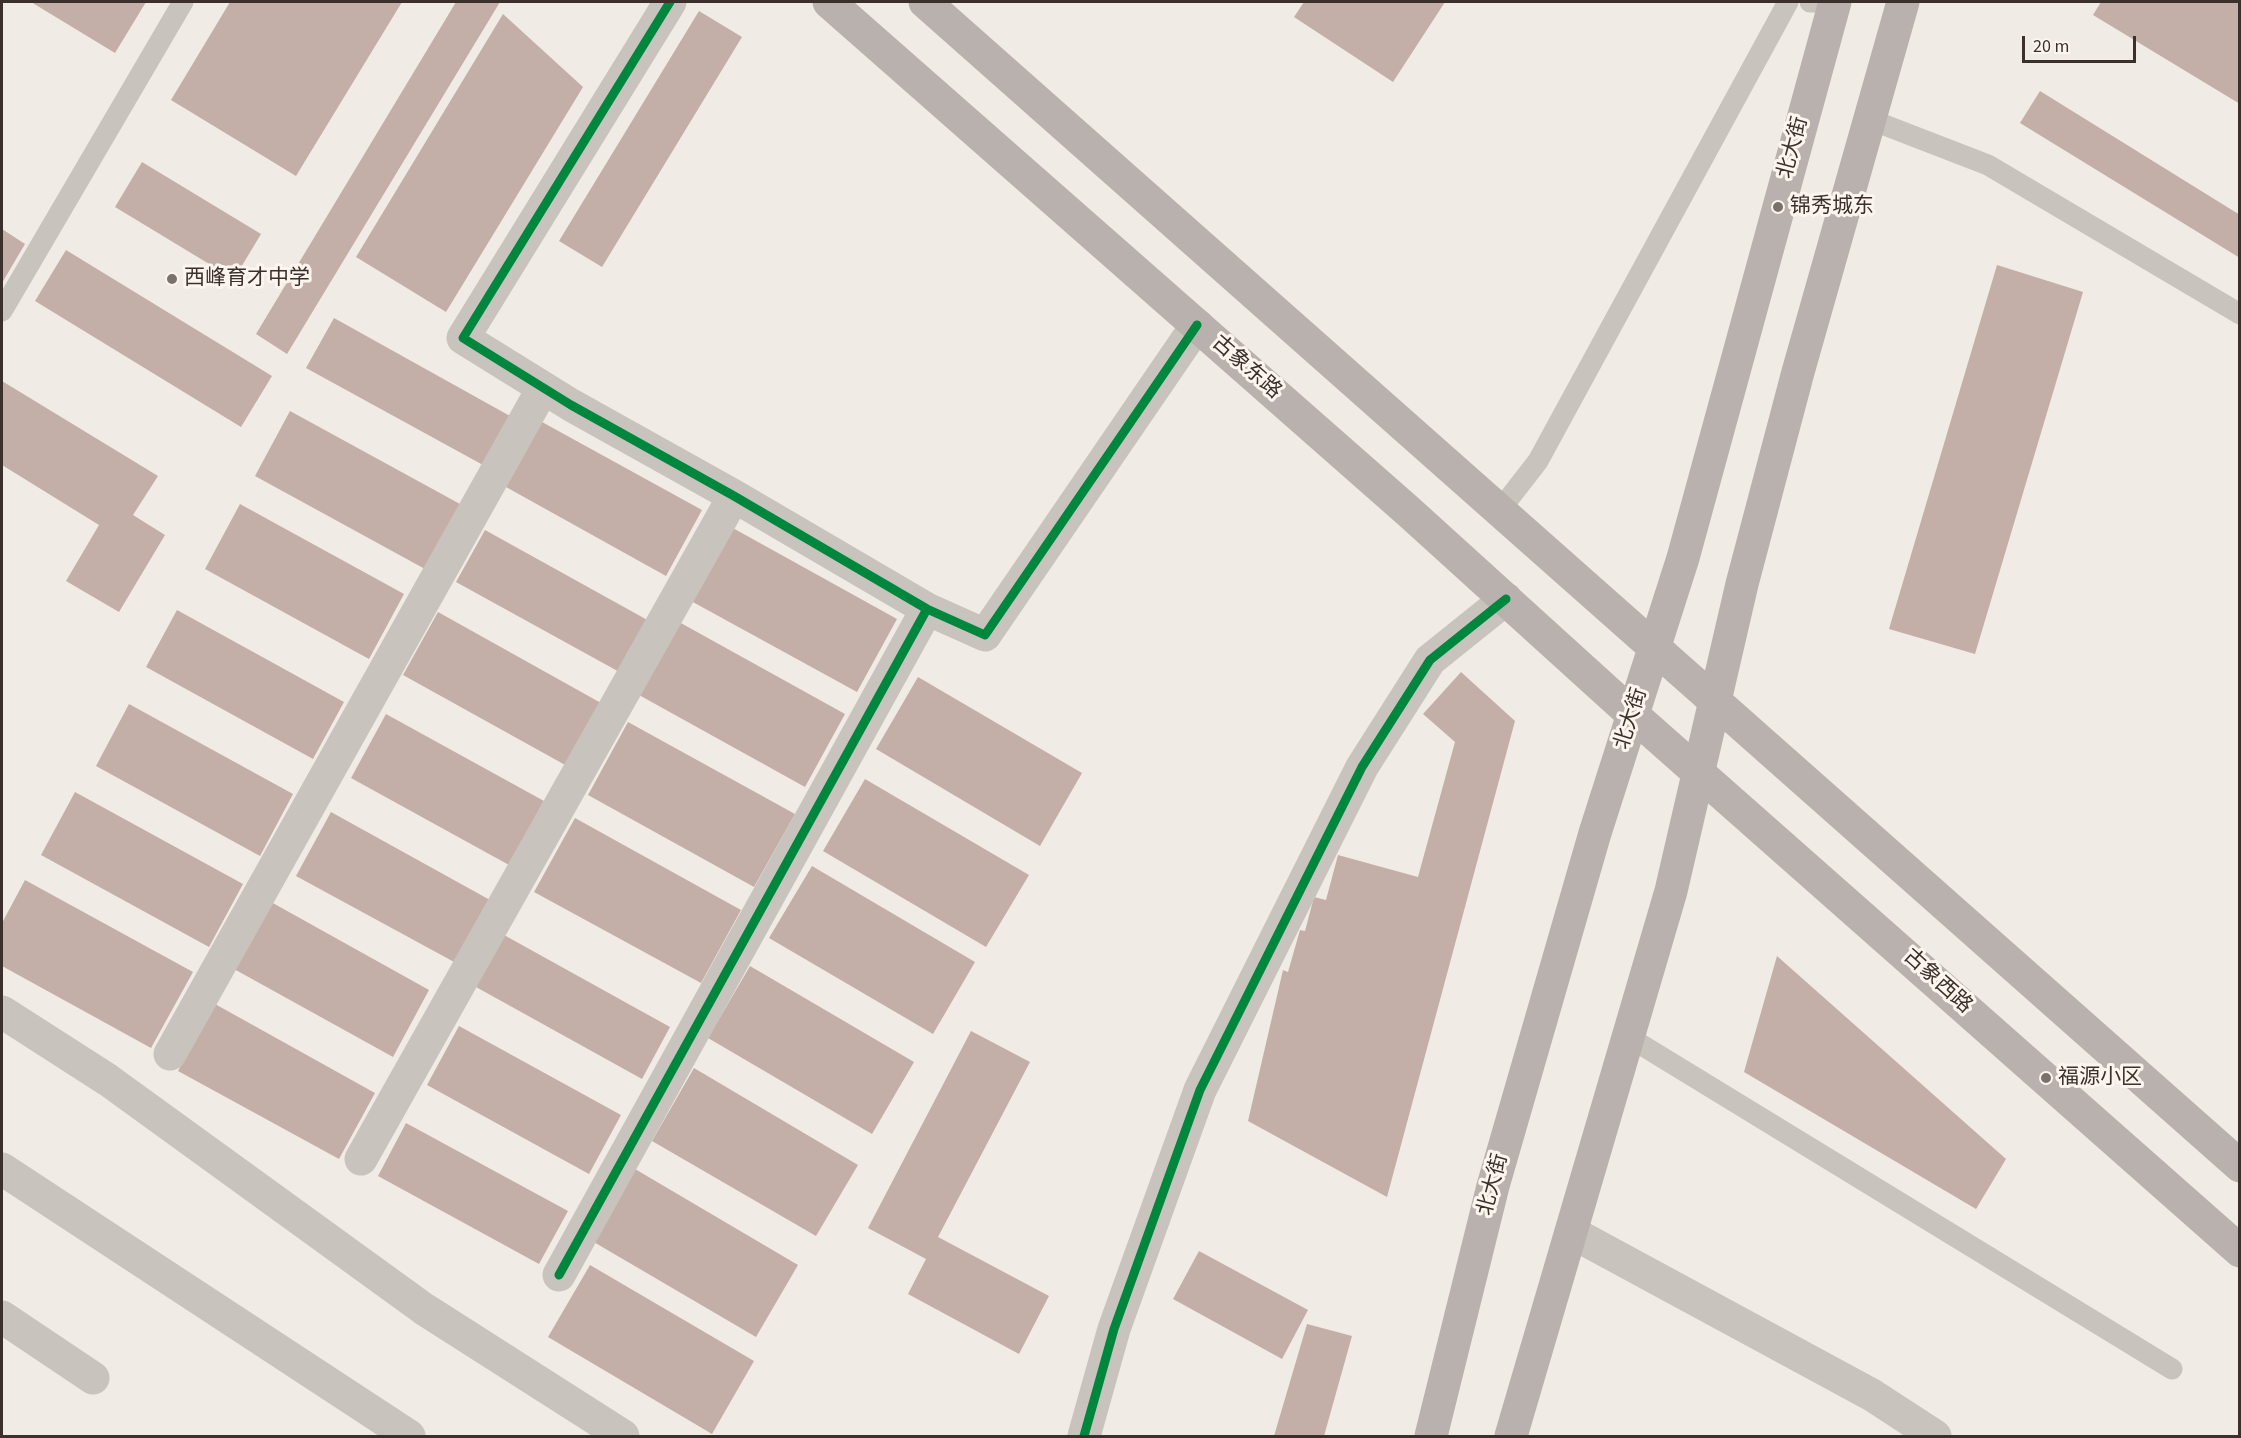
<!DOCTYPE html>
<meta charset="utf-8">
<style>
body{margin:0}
#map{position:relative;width:2241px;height:1438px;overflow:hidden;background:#f0ebe5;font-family:"Source Sans 3",sans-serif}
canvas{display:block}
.frame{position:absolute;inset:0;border:3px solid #3b302b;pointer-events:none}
.scale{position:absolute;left:2022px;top:36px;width:114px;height:27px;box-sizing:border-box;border:3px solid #3b302b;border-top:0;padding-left:8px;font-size:18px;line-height:21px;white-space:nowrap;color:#3b302b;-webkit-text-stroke:4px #fbf5ee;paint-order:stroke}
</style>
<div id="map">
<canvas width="2241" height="1438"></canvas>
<div class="frame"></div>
<div class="scale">20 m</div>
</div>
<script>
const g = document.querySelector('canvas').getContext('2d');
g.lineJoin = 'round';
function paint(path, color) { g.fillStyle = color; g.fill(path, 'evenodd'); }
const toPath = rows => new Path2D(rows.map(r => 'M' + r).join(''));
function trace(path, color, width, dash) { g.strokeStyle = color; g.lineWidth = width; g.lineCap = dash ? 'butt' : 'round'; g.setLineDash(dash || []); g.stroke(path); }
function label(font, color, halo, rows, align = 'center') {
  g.font = font + ' "Source Sans 3","Noto Sans SC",sans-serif'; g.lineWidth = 6; g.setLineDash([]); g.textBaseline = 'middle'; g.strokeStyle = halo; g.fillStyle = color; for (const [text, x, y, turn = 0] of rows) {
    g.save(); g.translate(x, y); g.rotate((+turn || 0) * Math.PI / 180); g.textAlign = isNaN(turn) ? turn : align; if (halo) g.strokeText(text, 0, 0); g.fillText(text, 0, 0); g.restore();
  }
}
const building = toPath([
 [31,2,146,2,115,53],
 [230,2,402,2,296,176,171,100],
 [456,2,500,2,287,354,256,334],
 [1304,2,1445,2,1393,82,1294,17],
 [2101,2,2240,2,2240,104,2093,15],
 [699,11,742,37,602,267,559,241],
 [503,14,583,87,446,312,356,257],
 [2040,91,2240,215,2240,258,2020,123],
 [142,162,261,234,234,279,115,207],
 [2,229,25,244,2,283],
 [66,250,272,376,241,427,35,301],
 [1997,265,2083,292,1975,654,1889,629],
 [334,318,510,416,483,465,306,368],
 [2,381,158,476,133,515,165,535,119,612,66,581,99,525,2,465],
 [290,411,460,504,425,569,255,476],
 [542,422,702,510,666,576,506,487],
 [240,504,404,594,369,659,205,569],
 [731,527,897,619,857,692,691,601],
 [485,530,651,622,623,674,456,582],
 [177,610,344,702,313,759,146,667],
 [438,612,601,703,567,766,403,675],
 [679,622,845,714,805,787,639,695],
 [1461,672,1515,721,1387,1197,1248,1121,1283,970,1288,972,1300,930,1305,931,1314,897,1326,900,1338,855,1418,877,1455,742,1423,714],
 [918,677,1082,773,1040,846,876,749],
 [129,704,293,794,260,856,96,766],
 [386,714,544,801,509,865,351,778],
 [628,722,795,814,754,887,588,795],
 [865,779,1029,875,986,947,823,851],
 [75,792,243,884,209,947,41,855],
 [331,812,490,900,456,963,296,876],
 [575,818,741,910,701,983,534,892],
 [812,866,975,962,933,1034,769,938],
 [25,880,193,972,151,1048,2,966,2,923],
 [271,902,429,990,393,1057,234,969],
 [504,935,670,1027,642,1079,476,987],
 [1777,956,2006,1159,1976,1209,1744,1072],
 [750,966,914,1062,872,1134,708,1038],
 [215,1004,375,1093,339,1159,178,1071],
 [459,1026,621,1115,589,1174,427,1085],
 [971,1031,1030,1062,938,1237,1049,1296,1019,1354,908,1294,926,1259,868,1228],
 [694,1068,858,1165,816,1236,652,1141],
 [406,1123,568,1211,539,1264,378,1176],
 [635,1169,798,1265,756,1337,592,1241],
 [1199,1251,1308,1310,1282,1359,1173,1299],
 [590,1265,754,1361,712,1434,548,1337],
 [1307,1324,1352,1336,1324,1436,1274,1436]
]);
const lane = toPath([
 [1810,2,1835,2],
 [1869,119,1988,165,2240,314],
 [2,311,183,2],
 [1500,510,1538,461,1788,2],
 [1627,1036,2172,1369]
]);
const street = toPath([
 [670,2,463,338,571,405,734,496,927,609],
 [2,1012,108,1080,424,1309,623,1436],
 [170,1054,543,388],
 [361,1159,734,496],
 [2,1169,409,1436],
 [1571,1232,1872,1395,1935,1436],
 [559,1275,927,609,985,635,1197,325],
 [2,1317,93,1378],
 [1084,1436,1114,1329,1200,1090,1362,767,1430,660,1506,599]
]);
const primary = toPath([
 [829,2,1408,511,1633,715,2240,1251],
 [925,2,2240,1166],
 [1431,1436,1493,1186,1595,833,1683,558,1835,2],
 [1511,1436,1671,891,1742,584,1798,372,1903,2]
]);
const cycleway = toPath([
 [670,2,463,338,571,405,734,496,927,609],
 [559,1275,927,609,985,635,1197,325],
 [1084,1436,1114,1329,1200,1090,1362,767,1430,660,1506,599]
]);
const markers = [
 [1778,207,6,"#7a716c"],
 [172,279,6,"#7a716c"],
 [2046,1078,6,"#7a716c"]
];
const streetNames = [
 ["北大街",1794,148,-75],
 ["古象东路",1246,368,41],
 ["北大街",1632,719,-72],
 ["古象西路",1937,982,42],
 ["北大街",1494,1185,-75]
];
const poiNames = [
 ["锦秀城东",1790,207],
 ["西峰育才中学",184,279],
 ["福源小区",2058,1078]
];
paint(building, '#c3afa7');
trace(lane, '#c9c3be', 21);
trace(street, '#c9c3be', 33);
trace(primary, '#b8b1ad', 33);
trace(cycleway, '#00873e', 9);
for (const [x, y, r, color] of markers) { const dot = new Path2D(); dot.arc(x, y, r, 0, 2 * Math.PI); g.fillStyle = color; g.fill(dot); trace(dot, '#fbf5ee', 2); }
label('21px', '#3b302b', '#fbf5ee', streetNames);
label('21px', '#3b302b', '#fbf5ee', poiNames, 'left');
</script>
